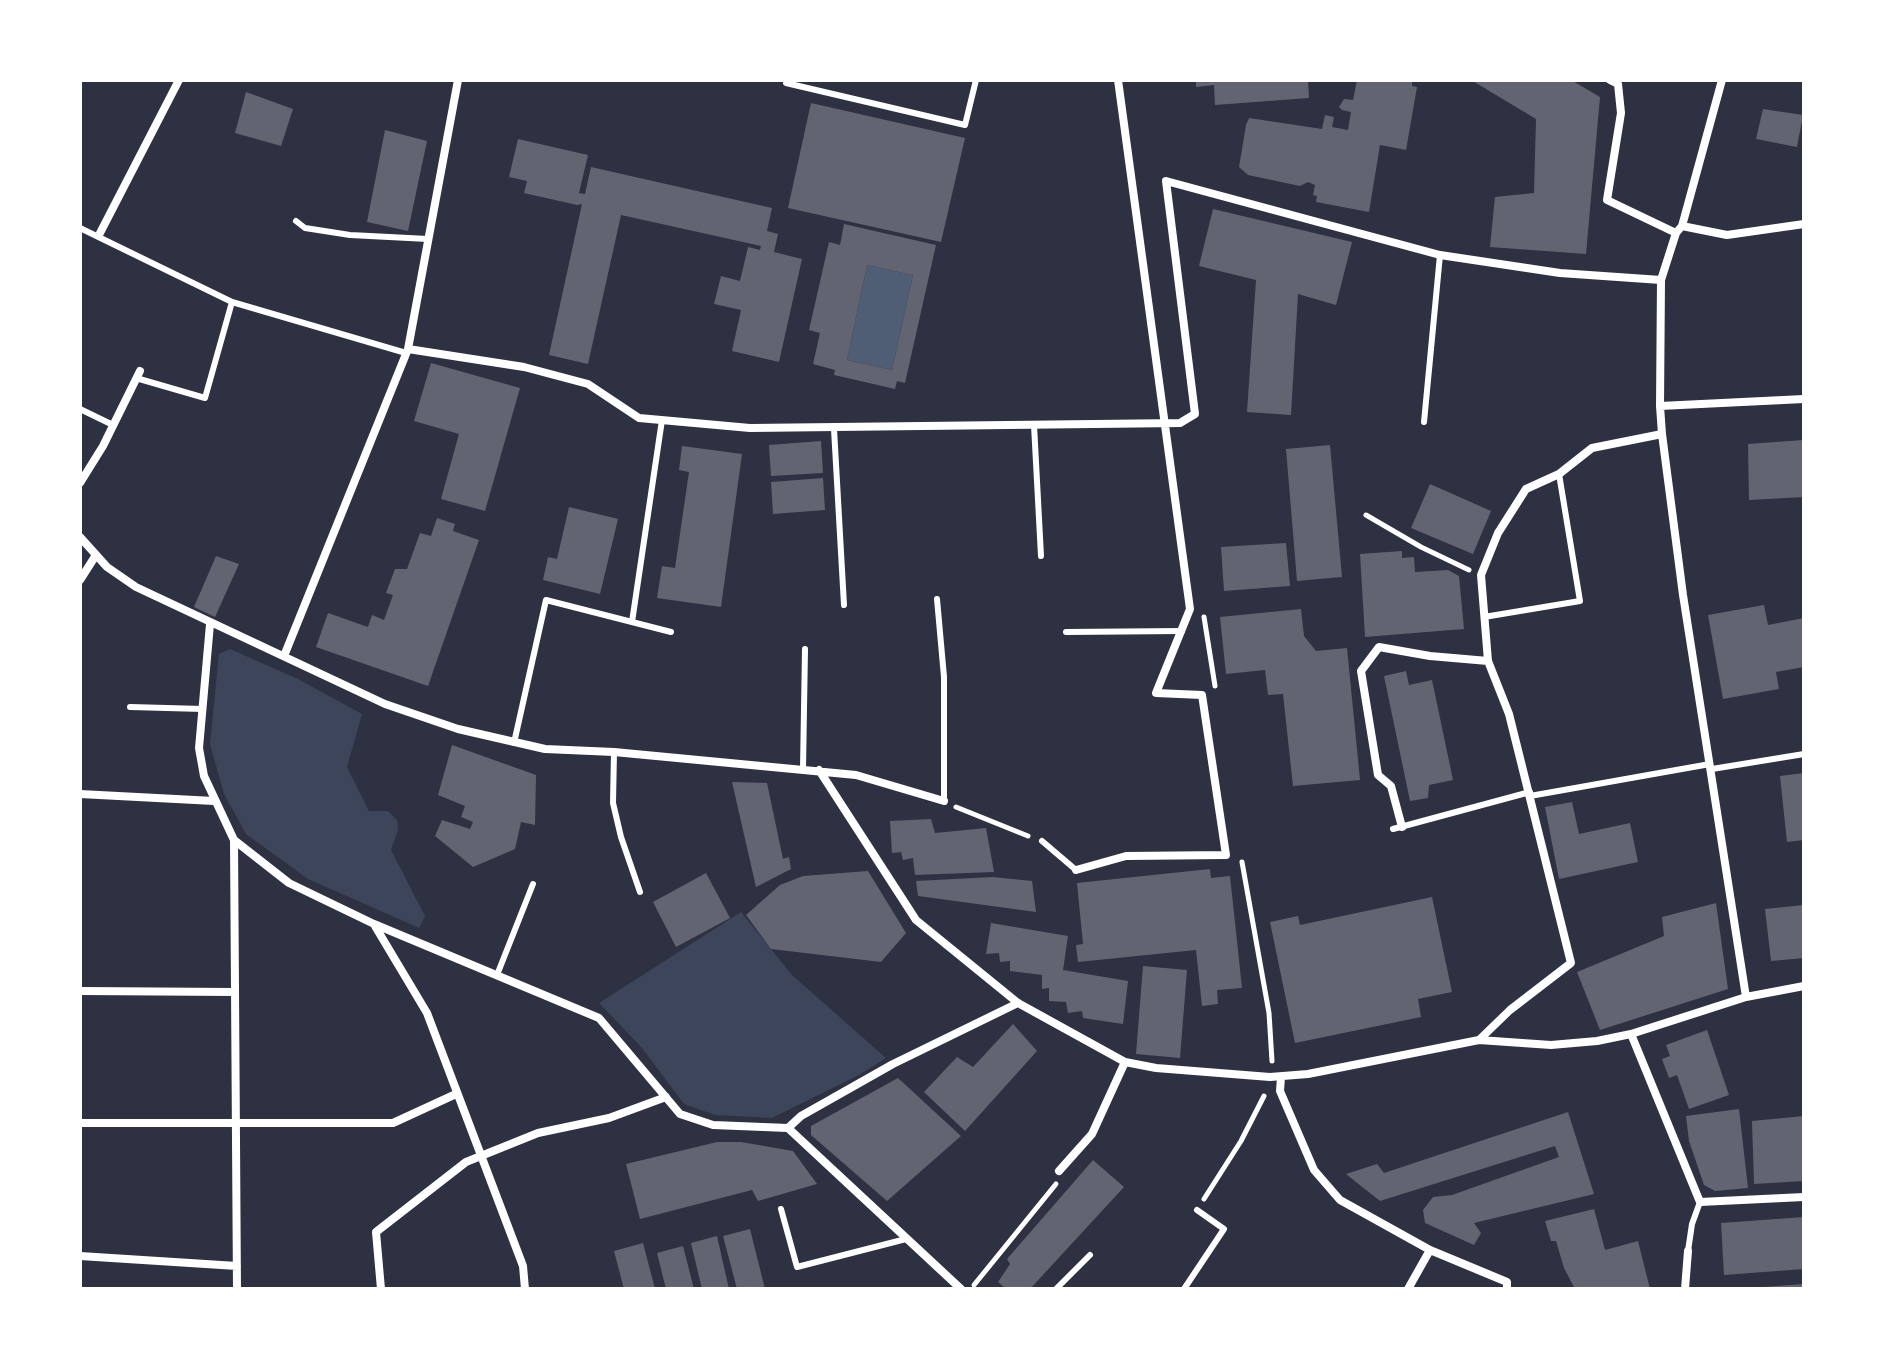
<!DOCTYPE html>
<style>
body{margin:0}
#map{position:relative;width:1884px;height:1369px;overflow:hidden;background:#2d3142;font-family:Inter,sans-serif}
canvas{display:block}
.frame{position:absolute;inset:0;border:82px solid #fff;pointer-events:none}
</style>
<div id="map">
<canvas width="1884" height="1369"></canvas>
<div class="frame"></div>
</div>
<script>
const g = document.querySelector('canvas').getContext('2d');
g.lineJoin = 'round';
function paint(path, color) { g.fillStyle = color; g.fill(path, 'evenodd'); }
const toPath = rows => new Path2D(rows.map(r => 'M' + r).join(''));
function trace(path, color, width, dash) { g.strokeStyle = color; g.lineWidth = width; g.lineCap = dash ? 'butt' : 'round'; g.setLineDash(dash || []); g.stroke(path); }
const green = toPath([
 [230,649,298,679,362,714,347,767,369,811,388,811,397,820,398,830,391,850,425,916,419,928,308,879,246,834,224,794,210,744,219,654],
 [741,912,792,975,886,1058,859,1075,772,1118,715,1115,684,1104,642,1048,599,1003]
]);
const water = toPath([
 [867,265,913,275,892,370,847,360]
]);
const building = toPath([
 [1196,80,1308,80,1309,98,1215,105,1214,85,1196,87],
 [1357,80,1412,80,1412,86,1417,87,1406,150,1380,145,1369,212,1316,202,1317,196,1313,195,1315,185,1308,182,1300,186,1248,175,1239,167,1246,125,1249,118,1322,129,1325,115,1334,117,1332,127,1348,130,1351,112,1342,110,1339,107,1344,99,1353,100],
 [1471,80,1571,80,1600,97,1586,254,1490,247,1495,197,1534,193,1536,119],
 [246,92,293,109,281,146,235,133],
 [811,103,965,138,941,242,788,208],
 [1763,109,1803,115,1797,147,1756,139],
 [385,130,427,141,408,231,367,222],
 [518,139,588,155,579,193,585,194,591,167,772,208,767,231,778,234,774,252,802,259,779,362,732,351,741,310,714,304,721,276,740,281,748,247,760,250,761,246,621,215,588,364,549,355,582,204,577,205,524,193,527,181,509,177],
 [1213,209,1352,242,1336,305,1298,294,1291,415,1247,412,1256,280,1199,266],
 [844,224,936,245,905,383,897,381,895,389,834,375,835,370,813,364,820,333,809,330,829,242,840,245],
 [867,265,913,275,892,370,847,360],
 [431,363,520,388,485,511,441,499,459,434,414,421],
 [1804,440,1804,497,1749,500,1748,444],
 [821,441,823,473,771,476,769,445],
 [1330,445,1342,577,1297,581,1286,449],
 [682,446,742,454,721,607,657,598,662,566,675,568,689,472,679,470],
 [823,478,825,510,773,514,771,482],
 [1430,484,1491,511,1473,554,1411,528],
 [569,507,618,519,600,594,543,580,548,557,557,559],
 [437,518,455,524,453,531,479,540,428,686,316,647,328,613,368,627,372,615,384,620,393,595,386,593,395,569,407,569,420,533,431,536],
 [1286,543,1290,586,1224,591,1221,547],
 [1402,551,1402,558,1414,557,1415,572,1448,570,1459,576,1464,629,1365,637,1360,554],
 [216,556,239,564,215,617,194,607],
 [1764,605,1768,625,1804,618,1804,667,1776,672,1779,689,1723,699,1708,615],
 [1301,609,1304,636,1316,651,1347,648,1360,780,1293,786,1283,694,1268,695,1265,670,1226,674,1220,617],
 [1406,671,1409,685,1432,680,1453,780,1429,785,1428,798,1410,801,1384,676],
 [452,745,536,775,535,825,521,822,515,849,473,867,435,836,442,820,470,829,473,822,461,817,465,806,438,795],
 [1804,773,1804,840,1787,842,1780,776],
 [732,782,767,783,783,859,789,857,791,869,756,887],
 [1572,802,1579,834,1630,823,1638,862,1559,879,1545,807],
 [931,819,935,833,986,828,994,872,915,875,913,858,903,860,901,852,892,853,890,821],
 [1210,869,1211,878,1230,876,1242,988,1217,990,1218,1004,1202,1006,1196,950,1078,962,1076,945,1083,944,1077,883],
 [868,871,906,933,881,962,771,949,746,915,780,885,803,876],
 [706,873,730,918,676,947,653,902],
 [993,877,1032,881,1036,912,918,896,916,881],
 [1432,897,1452,992,1418,999,1421,1017,1295,1043,1270,922,1298,916,1300,925],
 [1716,903,1728,989,1600,1030,1577,972,1664,936,1662,917],
 [1804,905,1804,958,1771,961,1765,909],
 [991,923,1068,936,1063,970,1128,981,1123,1024,1083,1018,1082,1011,1068,1013,1066,1002,1049,1001,1049,988,1042,989,1042,975,1010,971,1010,961,1000,962,999,953,986,954],
 [1143,966,1187,970,1180,1058,1136,1054],
 [1013,1024,1037,1051,965,1131,924,1092,957,1057,973,1067],
 [1707,1030,1729,1095,1689,1109,1677,1075,1669,1078,1662,1059,1670,1056,1666,1045],
 [898,1078,961,1136,887,1201,811,1135,811,1126],
 [1739,1109,1748,1188,1715,1191,1704,1185,1689,1141,1686,1116],
 [1568,1112,1594,1194,1474,1223,1481,1233,1474,1245,1425,1223,1423,1210,1433,1197,1452,1195,1559,1157,1555,1146,1380,1201,1346,1174,1377,1164,1384,1173],
 [1804,1116,1804,1181,1754,1184,1752,1121],
 [717,1142,741,1142,793,1151,817,1184,758,1201,752,1190,640,1219,626,1164],
 [1093,1160,1124,1187,1030,1289,1006,1289,998,1282,1010,1264,1007,1259],
 [1594,1209,1605,1250,1638,1241,1650,1289,1575,1289,1564,1268,1556,1241,1551,1241,1545,1221],
 [1804,1217,1804,1269,1724,1275,1721,1223],
 [750,1229,765,1289,737,1289,723,1236],
 [717,1236,729,1289,702,1289,691,1243],
 [643,1243,655,1289,624,1289,614,1251],
 [683,1246,694,1289,666,1289,657,1253],
 [1804,1284,1804,1289,1763,1289,1763,1287]
]);
const path = toPath([
 [1366,515,1421,547,1469,570],
 [1204,617,1215,686],
 [956,807,1028,836],
 [1242,862,1269,1013,1272,1061],
 [1204,1199,1241,1141,1264,1096],
 [974,1285,1056,1184]
]);
const service = toPath([
 [786,83,965,125,976,80],
 [296,221,305,228,350,235,428,239],
 [80,228,232,302,406,353],
 [136,378,205,398,232,302],
 [80,409,113,425],
 [1424,422,1440,255],
 [1034,425,1041,556],
 [834,429,844,605],
 [937,599,944,677,944,801],
 [1484,617,1580,601,1559,474],
 [632,622,662,420],
 [1066,632,1182,631],
 [130,707,203,709],
 [514,743,546,600,671,632],
 [614,752,613,803,621,837,640,892],
 [803,769,805,649],
 [1712,769,1804,754],
 [1530,796,1710,764],
 [1393,829,1530,792],
 [1042,841,1076,870],
 [497,975,533,884],
 [781,1209,797,1267,906,1239],
 [1688,1251,1692,1224,1700,1202],
 [1056,1289,1090,1255],
 [1184,1289,1224,1229,1197,1210]
]);
const minor = toPath([
 [1610,80,1618,84,1621,113,1607,200,1676,233],
 [1722,80,1682,226,1676,233,1661,280,1660,406,1662,434,1683,595,1746,997],
 [1682,226,1727,235,1804,224],
 [99,235,179,80],
 [408,349,524,367,588,384,639,418,750,428,1180,423,1195,414,1166,181,1440,255,1560,273,1661,280],
 [1660,406,1804,399],
 [80,483,103,446,140,371],
 [80,537,107,567,136,587,385,704,458,729,545,749,614,752,856,775,944,801],
 [80,580,96,555],
 [210,624,199,748,204,776,234,840,289,883,374,924,599,1018,680,1114,713,1125,788,1128,801,1116,893,1064,1018,1003],
 [284,656,408,349,458,80],
 [819,770,916,920,1018,1003,1125,1062,1156,1068,1270,1077,1308,1074,1479,1040,1551,1045,1597,1041,1631,1034,1746,997,1804,986],
 [80,794,214,801],
 [1402,827,1391,786,1378,775,1361,671,1379,647,1430,656,1488,661],
 [234,840,237,1289],
 [1076,870,1126,856,1226,855,1202,695,1156,693,1190,609,1118,80],
 [375,926,427,1013,523,1266,525,1289],
 [80,991,235,992],
 [1631,1034,1700,1202,1804,1197],
 [1479,1040,1510,1010,1571,963,1509,714,1488,661,1481,575,1498,533,1526,489,1559,474,1592,448,1662,434],
 [1281,1077,1280,1091,1314,1170,1340,1200,1430,1250,1408,1289],
 [80,1123,393,1123,456,1094],
 [788,1128,961,1289],
 [1059,1171,1092,1134,1125,1062],
 [1430,1250,1507,1282,1507,1289],
 [80,1256,237,1266],
 [381,1289,376,1232,466,1162,538,1133,609,1118,666,1097],
 [1685,1289,1688,1251]
]);
paint(green, '#3c4559');
paint(water, '#4f5d75');
paint(building, '#626471');
trace(path, '#fff', 5);
trace(service, '#fff', 6);
trace(minor, '#fff', 8);
</script>
